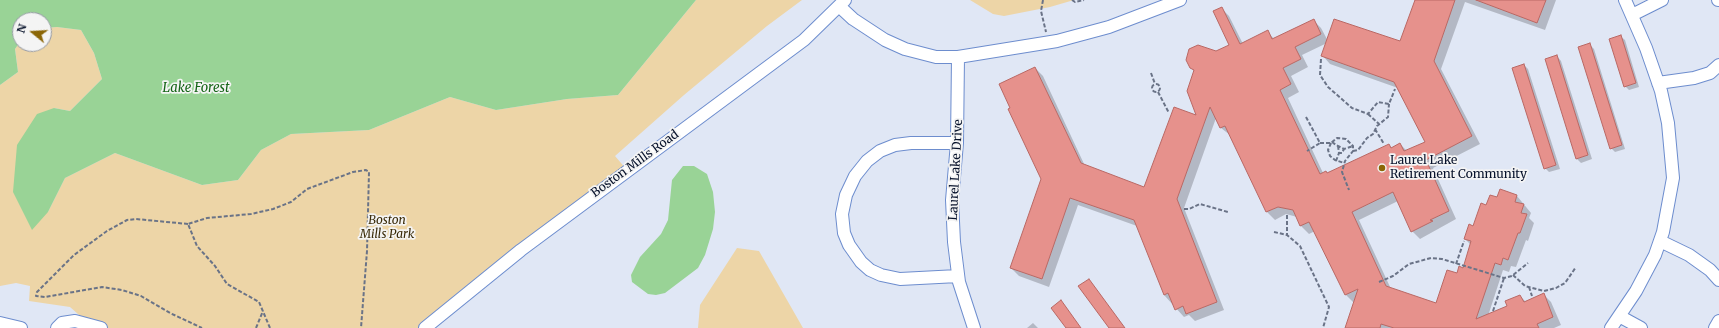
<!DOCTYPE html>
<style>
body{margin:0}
#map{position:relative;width:1719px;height:328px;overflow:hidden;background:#e0e7f5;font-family:Merriweather,serif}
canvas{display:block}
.north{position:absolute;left:12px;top:12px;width:40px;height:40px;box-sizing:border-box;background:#f4f4f4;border:1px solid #959aa4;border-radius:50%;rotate:288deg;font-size:11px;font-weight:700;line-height:16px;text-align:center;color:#07122b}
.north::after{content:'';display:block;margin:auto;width:14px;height:18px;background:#8b6606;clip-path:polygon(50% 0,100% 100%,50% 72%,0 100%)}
</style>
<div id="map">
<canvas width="1719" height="328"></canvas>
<div class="north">N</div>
</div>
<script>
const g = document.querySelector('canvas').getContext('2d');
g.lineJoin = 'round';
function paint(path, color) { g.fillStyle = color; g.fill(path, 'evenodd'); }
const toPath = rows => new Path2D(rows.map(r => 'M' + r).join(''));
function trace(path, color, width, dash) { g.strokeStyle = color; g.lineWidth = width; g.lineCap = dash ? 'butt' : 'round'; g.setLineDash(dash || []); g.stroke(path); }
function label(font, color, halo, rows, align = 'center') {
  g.font = font + ' Merriweather,serif'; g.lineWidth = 3.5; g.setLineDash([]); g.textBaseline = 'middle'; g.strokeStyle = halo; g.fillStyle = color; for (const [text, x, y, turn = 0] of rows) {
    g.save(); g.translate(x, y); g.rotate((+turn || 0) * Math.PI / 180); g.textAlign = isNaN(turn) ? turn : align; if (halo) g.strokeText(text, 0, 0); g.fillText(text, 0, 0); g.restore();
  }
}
const green = toPath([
 [696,0,802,0,767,26,684,95,615,156,627,170,425,328,94,328,70,307,29,301,30,286,16,283,0,286,0,85,18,72,15,49,20,42,20,44,44,44,44,28,57,27,81,30,94,53,102,79,70,111,54,108,48,212,65,178,115,153,202,185,238,180,261,150,291,134,369,130,450,97,496,110,567,99,618,95],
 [970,0,1074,0,1050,7,1004,16,993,14],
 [737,248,759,251,803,328,698,328,700,305]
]);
const water = toPath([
 [0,0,696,0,618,95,567,99,496,110,450,97,369,130,291,134,261,150,238,180,202,185,115,153,65,178,48,212,32,230,13,192,17,145,37,114,54,108,70,111,102,79,94,53,81,30,57,27,44,28,44,20,20,20,20,42,15,49,18,72,0,85],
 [683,166,694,166,707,174,713,192,715,212,713,229,705,255,698,268,665,293,656,295,648,294,632,282,631,275,640,257,661,234,668,220,672,180]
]);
const shadow = toPath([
 [1416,0,1556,0,1545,30,1465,2,1441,69,1480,144,1433,168,1456,219,1420,239,1412,231,1398,201,1359,220,1391,289,1437,304,1457,275,1464,269,1471,245,1465,239,1487,206,1497,198,1500,190,1517,196,1531,213,1529,218,1534,223,1528,241,1526,240,1516,267,1511,266,1509,272,1503,270,1488,316,1508,307,1520,296,1526,302,1543,294,1551,302,1561,325,1554,328,1346,328,1354,303,1346,295,1315,231,1309,234,1301,226,1297,217,1286,214,1275,220,1267,212,1230,135,1221,128,1216,118,1184,208,1224,310,1195,321,1189,315,1184,317,1164,295,1137,226,1078,205,1049,287,1019,276,1011,268,1042,179,1035,68,1043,76,1085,166,1145,188,1197,116,1195,72,1191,68,1230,45,1221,8,1229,16,1243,44,1268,32,1274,39,1313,20,1321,28,1328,41,1401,43],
 [1327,43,1323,56,1330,64,1398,88,1426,142,1407,151,1400,144,1392,148,1389,145,1327,174,1323,173,1288,98,1299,92,1291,76,1308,67,1302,55],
 [1620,36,1625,40,1639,87,1629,90,1625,86],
 [1590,45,1594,49,1625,149,1615,152,1611,148],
 [1557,56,1561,61,1592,159,1581,163,1577,159],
 [1524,65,1528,69,1560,169,1549,172,1545,168],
 [1033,323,1038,328,1027,328]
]);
const building = toPath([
 [1415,0,1455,0,1434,61,1472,136,1426,160,1449,211,1430,220,1433,221,1411,232,1393,192,1352,212,1386,286,1436,303,1447,270,1457,273,1459,266,1463,268,1471,241,1464,239,1469,224,1473,226,1481,203,1486,205,1490,195,1497,197,1500,189,1517,195,1515,202,1524,204,1521,213,1527,214,1520,233,1518,233,1508,260,1503,258,1501,265,1495,263,1476,319,1507,306,1505,301,1520,295,1524,302,1544,293,1553,317,1537,324,1539,328,1394,328,1381,324,1380,328,1345,328,1358,289,1345,295,1309,222,1300,226,1293,210,1278,207,1266,212,1225,126,1220,128,1210,107,1177,199,1217,302,1186,314,1183,306,1175,310,1168,293,1164,295,1134,220,1070,198,1042,279,1010,268,1041,179,1008,109,1010,108,999,84,1035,67,1081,163,1144,187,1174,107,1196,115,1187,91,1194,70,1190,68,1186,60,1189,49,1198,45,1216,51,1229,45,1213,11,1222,7,1240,44,1268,30,1272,39,1314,19,1321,34,1295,47,1301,59,1283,68,1291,84,1280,90,1320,174,1326,171,1327,173,1389,144,1391,148,1400,143,1404,151,1425,142,1394,82,1321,56,1334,19,1400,41,1415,0],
 [1476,0,1546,0,1537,23,1476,0],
 [1621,35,1636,83,1624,87,1609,39,1621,35],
 [1590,43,1622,145,1610,149,1578,47,1590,43],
 [1557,55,1588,155,1576,159,1545,59,1557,55],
 [1524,64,1556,165,1544,169,1512,68,1524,64],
 [1089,279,1125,328,1109,328,1078,286,1089,279],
 [1061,300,1081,328,1066,328,1051,308,1061,300]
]);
const path = toPath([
 [1043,0,1041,11,1046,32],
 [1072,0,1075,2,1084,0],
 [1321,59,1320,75,1328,87,1352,108,1368,114,1378,102,1389,104,1395,89],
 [1151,73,1155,84],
 '1152 88a4 4 0 1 1 8 0a4 4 0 1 1-8 0Z',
 [1158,92,1169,113],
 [1368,114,1379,124],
 [1306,117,1320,143,1307,151],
 [1375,129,1384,144],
 [1332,142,1336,145,1344,149,1353,146],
 [1320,143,1331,143,1337,138,1346,139,1353,146,1353,151,1345,161,1342,172,1349,190],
 [1331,143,1328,150,1330,156,1335,160,1344,163],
 [1338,146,1339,153,1342,153,1344,149],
 [1353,151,1358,150,1367,138,1373,134,1377,126,1388,117,1389,104],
 [1336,161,1339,153],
 [1184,209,1189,209,1200,204,1228,212],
 [1287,215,1287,235],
 [188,224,136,219,127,220,107,231,74,255,37,292,36,296,45,297,102,287,122,290,141,296,170,313,202,328],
 [1274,232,1287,235,1300,246,1329,307,1323,328],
 [1456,264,1464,241],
 [1513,275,1525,286,1544,291,1556,288,1565,283,1576,267],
 [1379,282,1393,276,1409,264,1431,258,1442,259,1504,278,1512,276,1528,263],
 [1529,287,1532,296],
 [1493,311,1504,278],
 [256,328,263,311],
 [270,328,259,302,227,284,215,266,197,246,188,224,207,218,251,214,273,209,291,202,307,189,353,172,366,170,369,172,367,251,361,328]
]);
const minor = toPath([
 [1718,0,1719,0],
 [839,6,853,19,885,40,905,49,936,57,958,57,1057,41,1109,27,1180,0],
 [1632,15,1662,0],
 [958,57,957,143,952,200,954,242,959,282,974,328],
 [1658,83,1694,78,1710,73,1719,65],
 [957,143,911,143,895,145,880,151,867,161,855,176,846,195,842,214,844,233,849,245,861,262,870,270,881,275,900,279,958,276],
 [1660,241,1689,255,1710,270,1719,280],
 [1619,316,1641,328],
 [0,323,21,328],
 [57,328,62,323,75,321,101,328],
 [425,328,521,250,804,40,845,0],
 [1611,328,1636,291,1655,255,1663,232,1673,178,1668,123,1661,91,1646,48,1625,0],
 [1715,328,1719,321]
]);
const markers = [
 [1382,168,4,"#8b6606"]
];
const poiNames = [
 ["Laurel Lake",1390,161],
 ["Retirement Community",1390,175]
];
const streetNames = [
 ["Boston Mills Road",635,164,-36],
 ["Laurel Lake Drive",956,170,-87]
];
const parkNames = [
 ["Boston",387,221],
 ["Mills Park",387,235]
];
const waterNames = [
 ["Lake Forest",196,88]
];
paint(green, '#edd5a7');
paint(water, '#99d396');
paint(shadow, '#0003');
paint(building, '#e6918c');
trace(building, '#b96864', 1);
trace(minor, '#6d8dce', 14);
trace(path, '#6a7387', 2, [4, 2]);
trace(minor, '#fff', 12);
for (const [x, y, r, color] of markers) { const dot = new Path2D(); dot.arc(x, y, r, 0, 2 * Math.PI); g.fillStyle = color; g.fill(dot); trace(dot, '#f4f4f4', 1.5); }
label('12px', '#07122b', '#f4f4f4', poiNames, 'left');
label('12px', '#07122b', '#f4f4f4', streetNames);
label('italic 12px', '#392a07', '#f4f4f4', parkNames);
label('italic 13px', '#156517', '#f4f4f4', waterNames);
</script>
